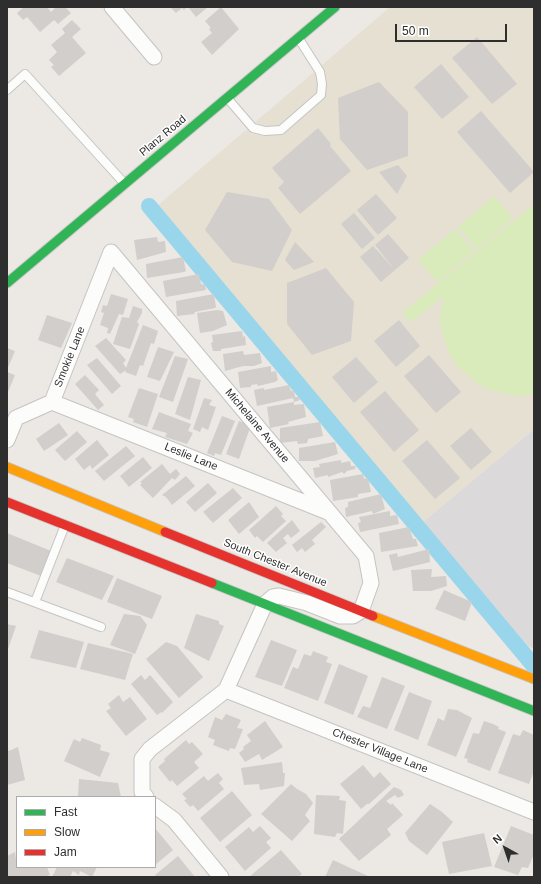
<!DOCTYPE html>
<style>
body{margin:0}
#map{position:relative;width:541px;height:884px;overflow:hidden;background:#ece8e4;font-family:Arial,sans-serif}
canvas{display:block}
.frame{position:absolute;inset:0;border:8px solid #2e2e2e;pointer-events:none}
.legend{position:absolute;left:16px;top:796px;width:140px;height:72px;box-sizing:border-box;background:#fff;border:1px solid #ababab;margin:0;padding:5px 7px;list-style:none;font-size:12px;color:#2e2e2e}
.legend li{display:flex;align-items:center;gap:8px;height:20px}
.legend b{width:20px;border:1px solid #ababab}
.north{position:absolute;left:485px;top:828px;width:40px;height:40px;-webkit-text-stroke:3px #fff;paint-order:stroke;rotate:320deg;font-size:11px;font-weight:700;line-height:16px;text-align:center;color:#2e2e2e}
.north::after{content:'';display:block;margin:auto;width:14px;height:18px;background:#2e2e2e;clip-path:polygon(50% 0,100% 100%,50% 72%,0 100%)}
.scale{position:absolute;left:395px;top:24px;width:112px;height:18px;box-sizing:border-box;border:2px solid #2e2e2e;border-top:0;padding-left:5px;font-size:12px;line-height:14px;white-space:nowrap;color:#2e2e2e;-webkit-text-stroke:3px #fff;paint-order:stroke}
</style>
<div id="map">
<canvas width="541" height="884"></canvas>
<div class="frame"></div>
<ul class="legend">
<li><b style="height:5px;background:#30b455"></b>Fast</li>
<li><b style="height:5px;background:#ff9f0a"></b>Slow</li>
<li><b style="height:5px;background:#e5322d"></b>Jam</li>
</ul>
<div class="north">N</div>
<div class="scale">50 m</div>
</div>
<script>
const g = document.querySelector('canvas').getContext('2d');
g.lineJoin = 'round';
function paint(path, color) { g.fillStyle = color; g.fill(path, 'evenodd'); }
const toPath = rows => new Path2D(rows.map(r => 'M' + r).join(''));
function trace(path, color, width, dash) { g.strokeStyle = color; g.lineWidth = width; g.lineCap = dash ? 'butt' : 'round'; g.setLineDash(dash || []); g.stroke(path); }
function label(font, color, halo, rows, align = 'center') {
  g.font = font + ' Arial,sans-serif'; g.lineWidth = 3; g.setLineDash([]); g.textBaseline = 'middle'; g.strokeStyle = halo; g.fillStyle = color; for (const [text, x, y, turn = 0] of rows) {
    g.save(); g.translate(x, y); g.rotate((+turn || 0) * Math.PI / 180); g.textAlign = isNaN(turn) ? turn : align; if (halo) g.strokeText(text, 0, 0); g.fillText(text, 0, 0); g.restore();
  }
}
const industrial = toPath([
 [534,429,534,649,528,646,423,522]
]);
const education = toPath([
 [390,7,534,7,534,429,423,522,157,206]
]);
const pitch = toPath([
 [494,196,513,218,477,249,458,227],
 [534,204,534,394,515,396,490,390,478,384,457,366,450,355,441,329,440,315,444,296,411,322,402,313],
 [455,229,474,251,437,282,418,260]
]);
const canal = toPath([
 [149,206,534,666]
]);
const building = toPath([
 [24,7,47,7,51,12,56,7,65,7,71,13,58,24,54,20,40,32,27,17,23,20,17,13],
 [170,7,187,7,184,10,182,8,176,13],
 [188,7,208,7,196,17],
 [221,7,239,29,212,55,201,42,212,33,209,29,211,28,205,21],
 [72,20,81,29,72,37,86,53,59,76,51,67,54,65,49,60,57,52,51,45,65,33,62,29],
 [477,37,517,84,492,104,452,58],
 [441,64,469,97,442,119,414,87],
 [379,82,408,112,408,156,367,170,340,139,338,98],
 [481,111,534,172,510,193,457,132],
 [318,128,331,144,330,146,351,171,300,214,278,188,284,182,272,168],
 [398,165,407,176,397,194,379,172],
 [227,192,269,199,292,230,272,271,232,262,205,230],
 [376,194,397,218,378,235,357,210],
 [354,213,375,238,362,249,341,224],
 [388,234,409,258,395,270,375,245],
 [157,237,158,242,165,241,166,252,137,260,134,240],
 [295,242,314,262,294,270,285,260],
 [373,246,395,270,381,282,360,257],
 [183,257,186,271,184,272,147,278,146,264],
 [326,268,354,302,351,341,312,355,287,324,287,283],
 [199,274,201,284,205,285,206,290,166,297,163,281],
 [111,294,128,299,123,315,119,314,110,334,107,333,108,328,100,325,104,313,101,312,103,305,107,306],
 [214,294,216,307,215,308,195,312,194,314,177,316,176,301],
 [133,306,142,309,142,313,137,322,139,324,130,349,113,344,122,317,129,318],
 [217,310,223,311,227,325,213,331,200,333,197,313],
 [47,315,72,323,61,348,38,340],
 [399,320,420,346,396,367,374,341],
 [143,325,158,331,154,344,151,343,143,366,140,365,136,376,125,372,126,370,120,374,95,346,106,338,126,360,123,363,126,368],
 [242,331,243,337,245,336,246,345,221,349,221,351,213,351,211,343,213,342,212,335],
 [158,347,174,352,160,381,147,377],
 [7,348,15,351,7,370],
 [243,351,244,355,260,353,262,363,254,366,243,366,225,371,223,354],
 [429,355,461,392,436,413,404,376],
 [175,356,188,359,173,402,159,397],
 [356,357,378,382,354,403,332,377],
 [97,358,121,386,112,394,87,365],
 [271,366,271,372,276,371,278,380,275,382,258,386,257,384,251,385,251,387,240,388,238,372],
 [7,372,15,375,8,392,7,391],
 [85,375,99,390,95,394,104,405,98,410,75,384],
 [188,377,201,380,190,420,175,414],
 [289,385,291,391,294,390,295,397,299,397,300,400,294,402,293,398,257,406,254,390,264,388,264,390],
 [139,388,158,394,147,427,133,422,134,419,128,417],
 [385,391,419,430,394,452,360,412],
 [204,398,212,400,209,405,216,407,208,430,202,427,200,432,193,429],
 [294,402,294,405,304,404,306,417,288,422,289,424,270,428,267,407],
 [159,412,191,424,188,431,193,433,187,444,165,437,167,433,152,429],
 [222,416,235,421,221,455,215,453,214,456,207,453],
 [239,421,251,425,239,459,226,454],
 [320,422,323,436,308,439,307,443,298,444,297,441,280,443,280,428],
 [59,423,68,435,44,451,36,439],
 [471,428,492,452,471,470,450,446],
 [77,431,87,442,65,461,55,450],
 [97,440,109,455,92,469,90,465,84,470,75,459],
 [427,440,460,478,435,499,402,461],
 [335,442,338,454,315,461,299,461,299,448],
 [126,446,135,456,104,481,95,471],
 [143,457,152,468,129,487,120,476],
 [341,460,341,463,350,461,351,466,356,466,355,469,347,471,344,474,342,472,328,477,328,475,315,478,313,468,320,467,319,464],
 [162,464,170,474,176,469,180,474,175,480,172,478,153,498,140,485,142,483,140,482],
 [363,474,364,479,368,478,371,492,358,494,358,497,333,501,330,480],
 [186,476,195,486,172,505,166,497,162,495],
 [208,483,217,493,195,512,186,502],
 [233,488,242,498,213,523,203,512],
 [381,494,385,509,373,514,372,511,346,517,345,508,348,507,348,502],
 [249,502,259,517,239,534,228,520],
 [276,506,283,514,281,516,286,521,263,542,257,536,255,538,249,530],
 [390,511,390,516,397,515,399,524,360,532,358,523,361,522,359,517],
 [292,520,300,531,291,538,288,534,283,538,287,543,276,552,267,543],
 [321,522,326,527,312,540,315,544,305,552,302,548,297,552,292,545],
 [409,527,413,539,416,539,418,546,381,552,379,533],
 [7,533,51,551,41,576,7,563],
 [429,549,430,562,393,571,389,555,397,553,398,557],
 [67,558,114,576,102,600,56,582],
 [432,569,431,577,446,576,447,586,431,591,413,591,411,570],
 [117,578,162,596,152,619,107,602],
 [444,590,472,602,465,621,435,609],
 [124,614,140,616,147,625,135,654,110,645],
 [196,614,219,621,219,624,224,626,209,661,184,648],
 [7,624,16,626,7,652],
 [39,630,84,642,76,668,30,658],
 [271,640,297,650,282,686,255,677],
 [166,642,177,646,203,677,179,698,146,659],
 [88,643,133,654,125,680,80,669],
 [313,651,328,657,326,662,332,664,318,701,284,688,293,667,298,669,304,654,311,656],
 [339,664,368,676,353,715,324,703],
 [141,675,145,680,150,675,173,702,162,713,161,712,157,715,131,684],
 [382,677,405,686,387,729,357,717,363,706,370,708],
 [409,692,432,701,418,740,394,730],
 [119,695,123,702,130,697,147,719,126,736,106,711,111,708,108,704],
 [448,709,457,710,472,718,456,757,427,745,438,718,444,721],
 [226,714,241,720,237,728,243,729,235,749,230,748,229,751,213,745,215,740,208,737,215,717,222,720],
 [265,721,283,747,262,760,259,754,245,762,239,753,244,749,243,747,251,741,247,735],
 [484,721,493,724,499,727,498,729,506,732,490,771,467,762,468,759,464,758,473,733,479,734],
 [523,730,534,735,534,771,529,784,498,773,513,734,520,736],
 [82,738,101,745,100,750,110,753,100,777,64,761,74,739,80,742],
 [186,740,189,744,192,742,203,754,194,762,199,768,177,786,172,780,170,782,158,767,165,761,164,759],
 [18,747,25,780,7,785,7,749,9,751],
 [282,762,283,773,285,773,284,786,260,790,259,784,244,785,241,768],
 [363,765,374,778,380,772,391,784,369,804,367,804,361,809,340,784],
 [218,773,223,779,219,783,224,789,198,811,193,805,190,807,184,800,187,799,182,794,204,776,208,781],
 [79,779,118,783,121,797,78,797],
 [291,784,297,789,306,794,313,803,305,815,310,821,292,841,261,814],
 [394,787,401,790,404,795,398,798,395,795,386,801,391,805,392,803,403,815,387,829,391,835,359,861,339,839],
 [232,791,252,815,220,842,200,818],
 [316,795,340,796,339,800,346,801,343,834,337,833,335,837,314,834],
 [430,804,442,812,453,822,427,855,409,841,405,833],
 [260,826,271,838,266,842,271,848,245,871,225,847,249,827,253,832],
 [511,826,534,835,534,854,528,868,522,867,518,875,494,867],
 [155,828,173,850,155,865],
 [484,833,492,866,449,874,442,842],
 [281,850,302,874,298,877,249,877],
 [15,852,17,867,47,867,50,875,44,877,7,877,7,856],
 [178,856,195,877,157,877,155,875],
 [333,860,370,877,325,877],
 [57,867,97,867,92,877,80,871,79,875,73,871,70,877,52,877]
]);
const lane = toPath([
 [7,90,25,74,124,183],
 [228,99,253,128,265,131,281,130,321,95,322,84,320,72,299,39],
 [7,592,101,627],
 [35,602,65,525]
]);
const street = toPath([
 [112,7,154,57],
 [52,402,328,512],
 [7,440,16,418,52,402,111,252,366,556,371,583,361,611,353,616,340,616,307,603,279,596,273,597,265,604,226,690,150,749,142,759,142,792,146,797],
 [226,690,534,812],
 [155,806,174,820,221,877]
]);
const fast = toPath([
 [7,283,335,7],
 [212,583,534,711]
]);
const slow = toPath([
 [7,467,165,532],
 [373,616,534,679]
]);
const jam = toPath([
 [7,502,212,583],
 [165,532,373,616]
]);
const streetNames = [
 ["Planz Road",163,136,-40],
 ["Smokie Lane",70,357,-68],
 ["Michelaine Avenue",257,426,50],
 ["Leslie Lane",191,457,22],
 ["South Chester Avenue",275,563,22],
 ["Chester Village Lane",380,751,22]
];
paint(industrial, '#dcd9db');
paint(education, '#e6e0d3');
paint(pitch, '#d9eabb');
trace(canal, '#99d6ec', 16);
paint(building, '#d1cecb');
trace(lane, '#c5c4c5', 10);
trace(street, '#c5c4c5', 17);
trace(fast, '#c5c4c5', 11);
trace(slow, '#c5c4c5', 11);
trace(jam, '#c5c4c5', 11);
trace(lane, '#fcfcfb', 8);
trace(street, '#fcfcfb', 15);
trace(fast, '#30b455', 9);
trace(slow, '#ff9f0a', 9);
trace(jam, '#e5322d', 9);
label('11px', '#2e2e2e', '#fff', streetNames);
</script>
